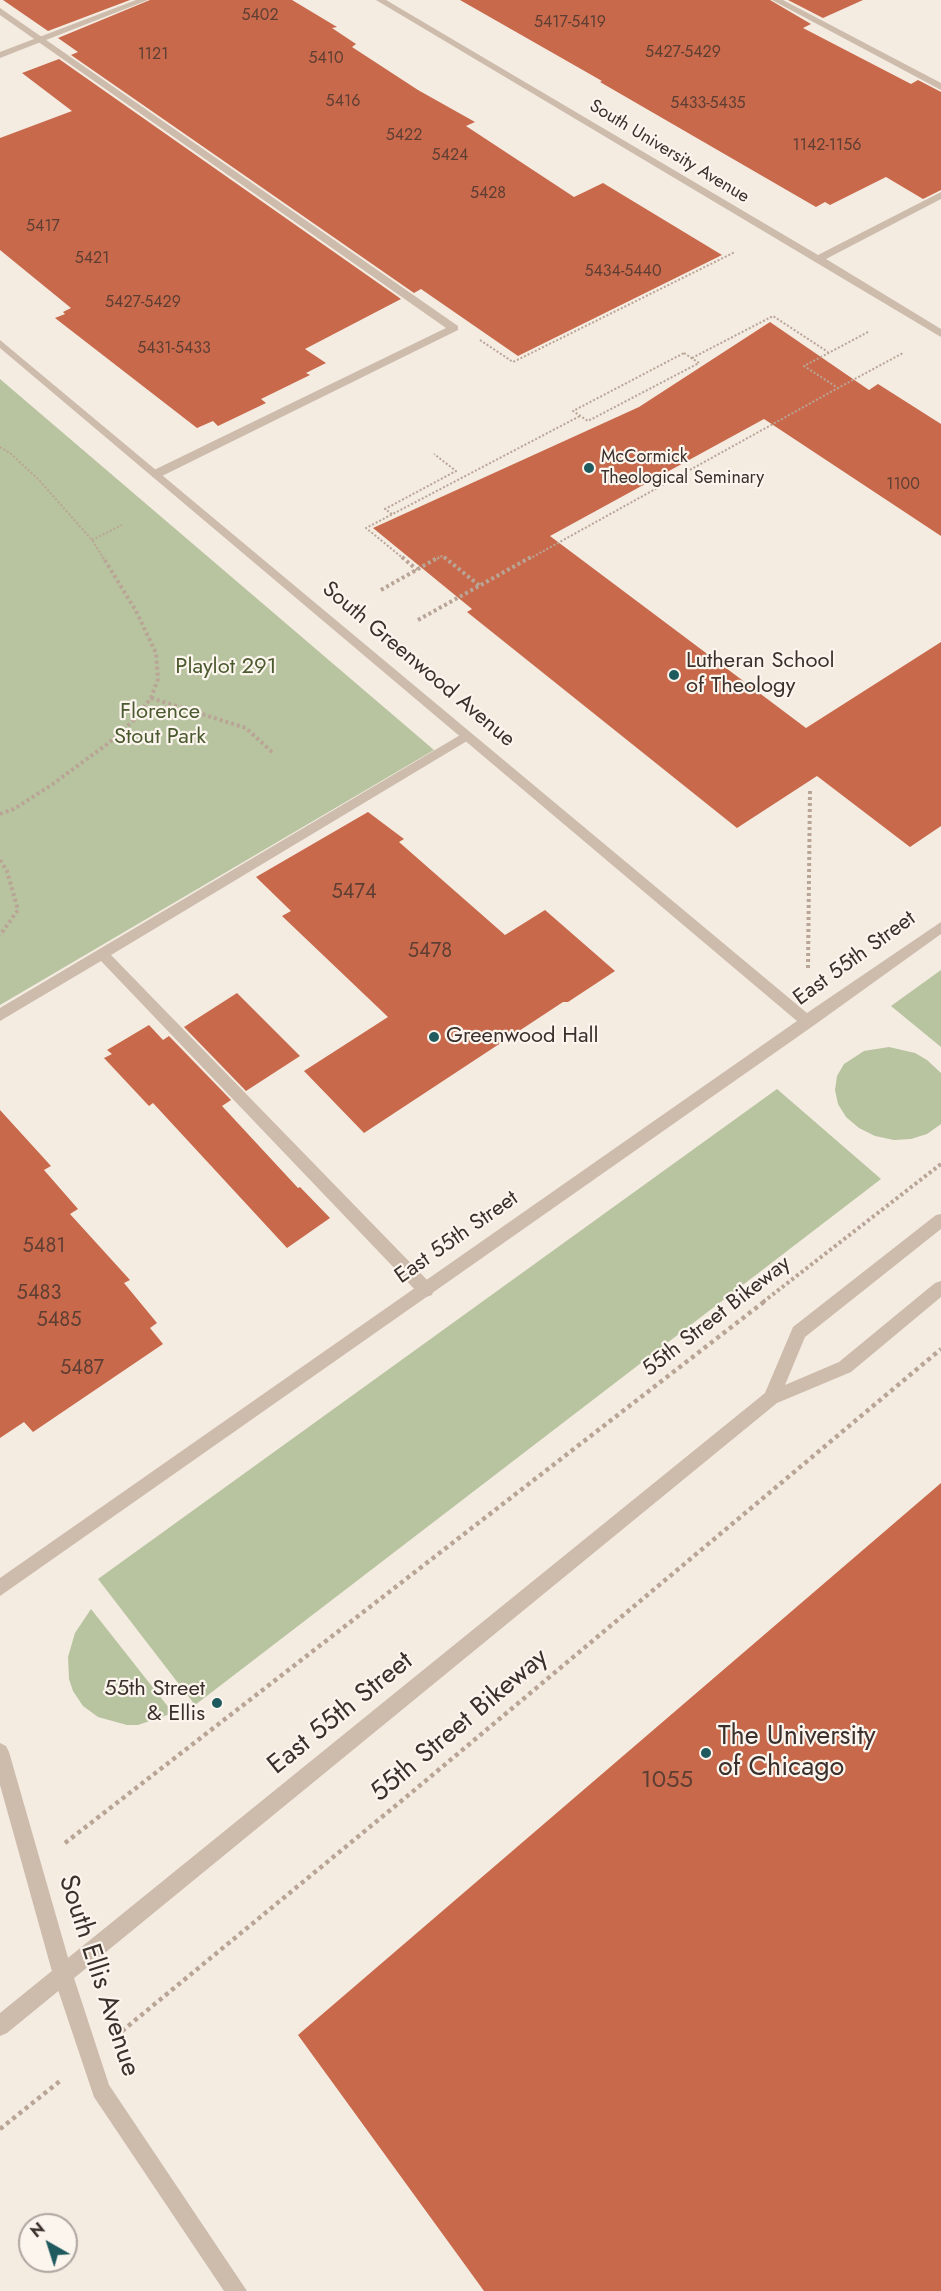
<!DOCTYPE html>
<style>
body{margin:0}
#map{position:relative;width:941px;height:2291px;overflow:hidden;background:#f4ebe1;font-family:Jost,sans-serif}
canvas{display:block}
.north{position:absolute;left:18px;top:2213px;width:60px;height:60px;box-sizing:border-box;background:#fbf5ee;border:2px solid #aea6a0;border-radius:50%;rotate:321deg;font-size:16px;font-weight:700;line-height:24px;text-align:center;color:#3b302b}
.north::after{content:'';display:block;margin:auto;width:21px;height:27px;background:#1f5a5e;clip-path:polygon(50% 0,100% 100%,50% 72%,0 100%)}
</style>
<div id="map">
<canvas width="941" height="2291"></canvas>
<div class="north">N</div>
</div>
<script>
const g = document.querySelector('canvas').getContext('2d');
g.lineJoin = 'round';
function paint(path, color) { g.fillStyle = color; g.fill(path, 'evenodd'); }
const toPath = rows => new Path2D(rows.map(r => 'M' + r).join(''));
function trace(path, color, width, dash) { g.strokeStyle = color; g.lineWidth = width; g.lineCap = dash ? 'butt' : 'round'; g.setLineDash(dash || []); g.stroke(path); }
function label(font, color, halo, rows, align = 'center') {
  g.font = font + ' Jost,sans-serif'; g.lineWidth = 4.5; g.setLineDash([]); g.textBaseline = 'middle'; g.strokeStyle = halo; g.fillStyle = color; for (const [text, x, y, turn = 0] of rows) {
    g.save(); g.translate(x, y); g.rotate((+turn || 0) * Math.PI / 180); g.textAlign = isNaN(turn) ? turn : align; if (halo) g.strokeText(text, 0, 0); g.fillText(text, 0, 0); g.restore();
  }
}
const green = toPath([
 [0,379,434,750,0,1005],
 [941,970,941,1047,891,1006],
 [889,1047,915,1053,927,1060,941,1073,941,1124,927,1134,911,1139,894,1140,875,1136,859,1128,846,1117,838,1104,835,1090,837,1076,844,1064,864,1051],
 [777,1089,881,1179,195,1705,98,1579],
 [91,1609,173,1713,138,1725,127,1725,98,1717,83,1706,73,1691,69,1679,68,1657,75,1633]
]);
const building = toPath([
 [3,0,130,0,48,31],
 [150,0,292,0,337,27,332,28,356,44,352,47,418,90,475,122,466,126,574,197,603,183,722,255,518,356,421,289,414,293,71,55,78,52,58,38],
 [460,0,770,0,811,24,803,28,911,84,918,80,941,92,941,190,923,199,886,177,830,205,825,202,816,207,600,82,602,81],
 [788,0,863,0,823,18],
 [59,59,401,299,305,349,326,363,306,373,310,375,261,399,266,403,218,426,213,421,197,428,55,318,65,314,63,312,71,308,0,250,0,138,72,111,22,73],
 [770,322,869,390,878,384,941,424,941,536,764,419,550,536,806,728,941,642,941,826,910,847,817,776,737,828,467,612,472,609,373,528,639,407],
 [368,812,404,839,399,842,505,935,545,910,615,971,568,1002,563,1002,364,1133,304,1071,388,1017,282,916,291,911,256,877],
 [237,993,300,1056,246,1091,184,1027],
 [149,1025,163,1040,169,1036,231,1100,222,1106,298,1188,300,1187,330,1218,287,1248,153,1103,149,1106,104,1058,112,1054,107,1050],
 [0,1110,51,1166,44,1170,78,1209,70,1214,130,1280,124,1283,157,1323,150,1328,163,1344,33,1432,24,1422,0,1438],
 [941,1483,941,2291,484,2291,298,2035]
]);
const pathFar2 = toPath([
 [868,332,804,366,838,388,903,353],
 [480,340,513,362,735,252],
 [684,353,699,363,588,421,573,411,684,353],
 [692,358,773,316,828,352],
 [0,447,10,453,39,480,92,540,104,559],
 [392,514,385,509,456,471,434,454],
 [92,540,122,525],
 [404,559,366,528,580,416],
 [437,559,442,556,446,559],
 [529,559,838,388]
]);
const pathFar1 = toPath([
 [402,557,417,570],
 [444,557,480,586],
 [381,590,439,557],
 [418,620,531,557],
 [151,698,246,728,272,752],
 [0,814,14,809,50,786,110,742,133,721,151,698,158,679,156,653,136,611,103,557],
 [0,860,7,871,18,910,0,935],
 [808,968,810,789],
 [763,1302,941,1164]
]);
const path = toPath([
 [65,1843,765,1301],
 [122,2031,411,1793,941,1349],
 [0,2129,60,2081]
]);
const service = toPath([
 [772,0,783,0,941,83,941,90,772,0],
 [0,8,458,326,458,330,160,477,152,477,152,471,446,328,0,15,0,8],
 [467,731,473,735,472,738,111,955,432,1285,434,1290,432,1295,426,1297,420,1295,101,961,0,1021,0,1008,467,731]
]);
const minor = toPath([
 [136,0,148,0,0,58,0,52,136,0],
 [376,0,386,0,818,255,941,192,941,199,826,259,941,329,941,337,376,0],
 [0,340,807,1013,941,922,941,934,813,1026,0,1596,0,1578,797,1021,0,348,0,340],
 [0,1743,6,1746,9,1752,73,1975,109,2085,247,2291,224,2291,94,2097,53,1975,0,1785,0,1743]
]);
const tertiary = toPath([
 [941,1214,941,1229,805,1337,785,1385,839,1362,935,1283,941,1281,941,1297,851,1372,777,1403,7,2033,0,2036,0,2013,765,1393,793,1327,936,1215,941,1214]
]);
const markers = [
 [589,468,6,"#1f5a5e"],
 [674,675,6,"#1f5a5e"],
 [434,1037,6,"#1f5a5e"],
 [217,1703,6,"#1f5a5e"],
 [706,1753,6,"#1f5a5e"]
];
const farNumbernames = [
 ["5402",260,16],
 ["5417-5419",570,23],
 ["5427-5429",683,53],
 ["1121",153,55],
 ["5410",326,59],
 ["5416",343,102],
 ["5433-5435",708,104],
 ["5422",404,136],
 ["1142-1156",827,146],
 ["5424",450,156],
 ["5428",488,194],
 ["5417",43,227],
 ["5421",92,259],
 ["5434-5440",623,272],
 ["5427-5429",143,303],
 ["5431-5433",174,349],
 ["1100",903,485]
];
const farStreetnames = [
 ["South University Avenue",669,152,31]
];
const farPoinames = [
 ["McCormick",601,458],
 ["Theological Seminary",601,479]
];
const numberNames = [
 ["5474",354,893],
 ["5478",430,952],
 ["5481",44,1247],
 ["5483",39,1294],
 ["5485",59,1321],
 ["5487",82,1369]
];
const poiNames = [
 ["Lutheran School",686,662],
 ["of Theology",686,687],
 ["Greenwood Hall",446,1037],
 ["55th Street",205,1690,"right"],
 ["& Ellis",205,1715,"right"]
];
const streetNames = [
 ["South Greenwood Avenue",418,665,40],
 ["East 55th Street",855,959,-36],
 ["East 55th Street",457,1238,-35],
 ["55th Street Bikeway",717,1317,-38]
];
const parkNames = [
 ["Playlot 291",226,668],
 ["Florence",160,713],
 ["Stout Park",160,738]
];
const nearNumbernames = [
 ["1055",667,1781]
];
const nearStreetnames = [
 ["East 55th Street",341,1714,-39],
 ["55th Street Bikeway",460,1726,-40],
 ["South Ellis Avenue",98,1976,72]
];
const nearPoinames = [
 ["The University",718,1737],
 ["of Chicago",718,1768]
];
paint(green, '#b8c4a0');
paint(building, '#c8694b');
trace(pathFar2, '#b9a596', 2, [2, 2]);
trace(pathFar1, '#b9a596', 4, [3, 3]);
trace(path, '#b9a596', 4.5, [4, 4]);
paint(service, '#cdbbac');
paint(minor, '#cdbbac');
paint(tertiary, '#cdbbac');
for (const [x, y, r, color] of markers) { const dot = new Path2D(); dot.arc(x, y, r, 0, 2 * Math.PI); g.fillStyle = color; g.fill(dot); trace(dot, '#fbf5ee', 2); }
label('16px', '#5e3e33', null, farNumbernames);
label('18px', '#3b302b', '#fbf5ee', farStreetnames);
label('18px', '#3b302b', '#fbf5ee', farPoinames, 'left');
label('20px', '#5e3e33', null, numberNames);
label('22px', '#3b302b', '#fbf5ee', poiNames, 'left');
label('22px', '#3b302b', '#fbf5ee', streetNames);
label('22px', '#4a5a2e', '#fbf5ee', parkNames);
label('24px', '#5e3e33', null, nearNumbernames);
label('27px', '#3b302b', '#fbf5ee', nearStreetnames);
label('27px', '#3b302b', '#fbf5ee', nearPoinames, 'left');
</script>
